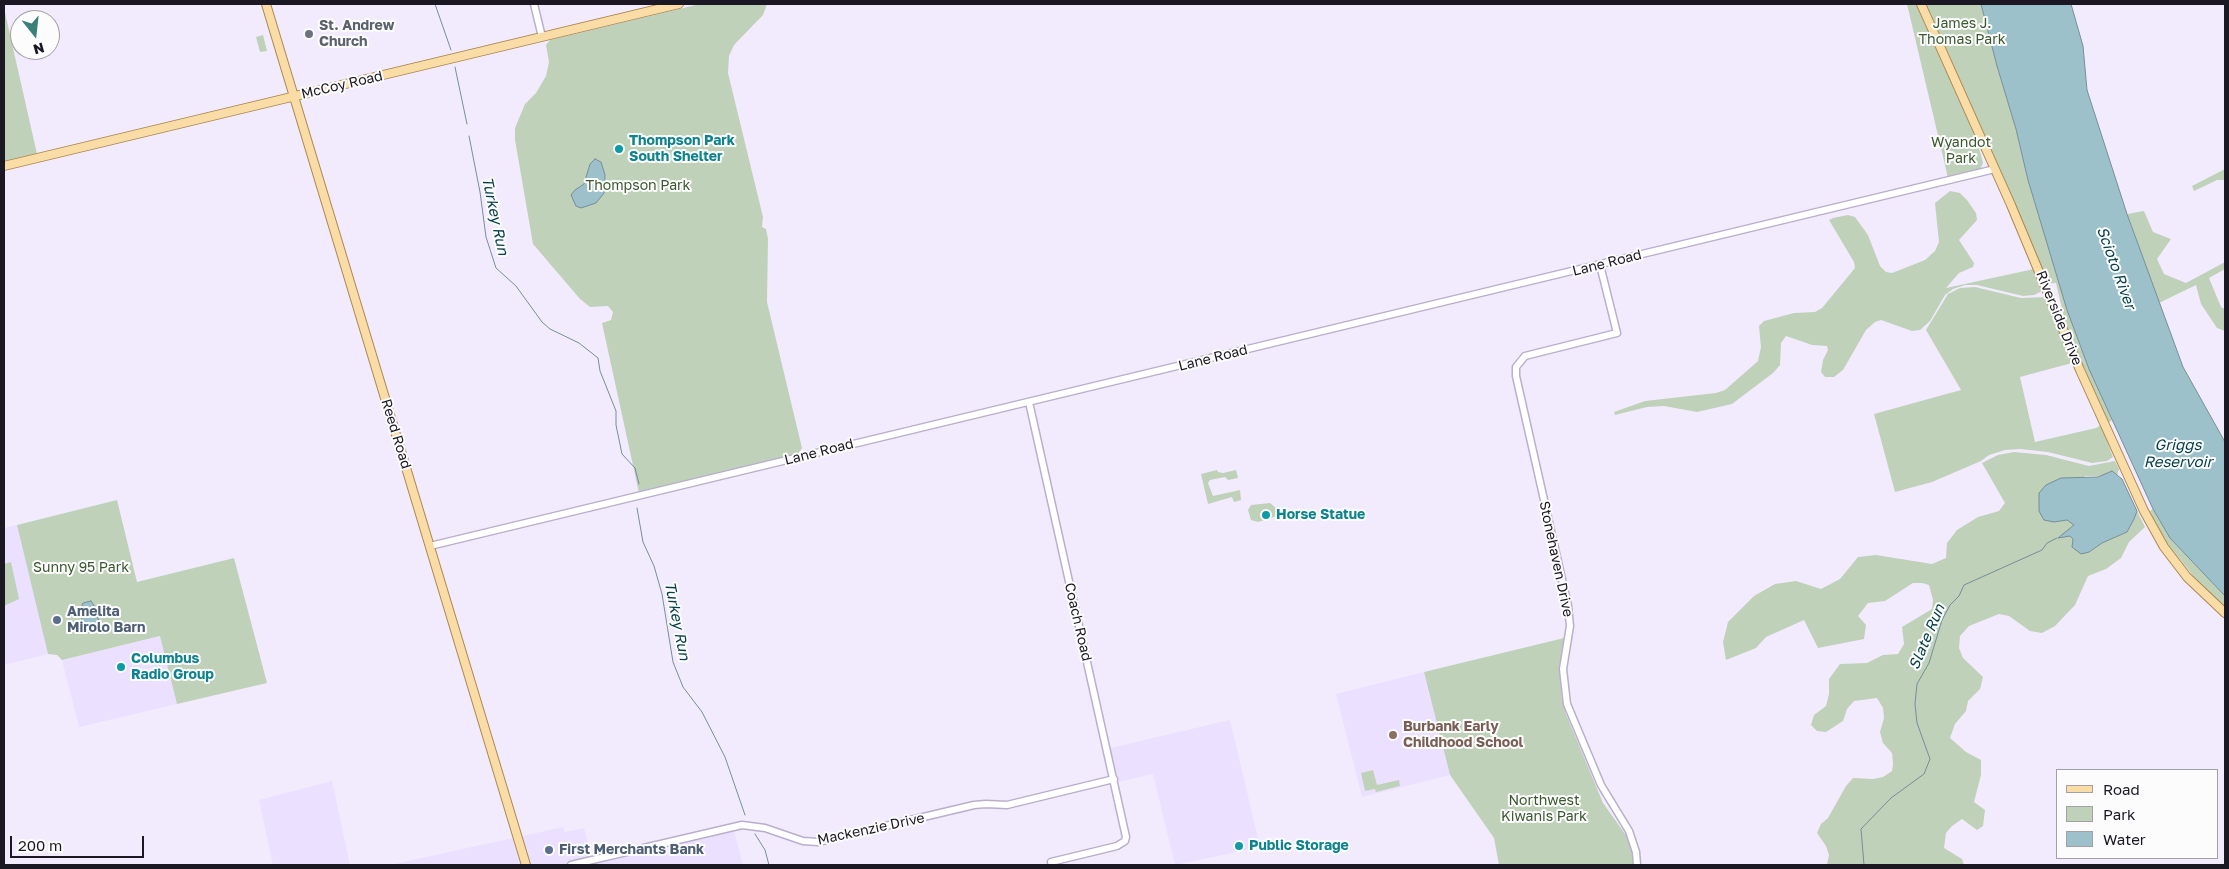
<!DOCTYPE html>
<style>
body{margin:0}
#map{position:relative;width:2229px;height:869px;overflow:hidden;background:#f2ebfe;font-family:"Golos Text",sans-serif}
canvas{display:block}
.frame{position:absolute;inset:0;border:5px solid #1c1823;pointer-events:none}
.legend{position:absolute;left:2056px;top:769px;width:162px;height:90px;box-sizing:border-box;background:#fcfcfc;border:1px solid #a2a1a5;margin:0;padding:6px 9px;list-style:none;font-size:15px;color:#1c1823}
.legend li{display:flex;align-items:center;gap:10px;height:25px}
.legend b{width:25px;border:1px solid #a2a1a5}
.north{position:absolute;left:10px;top:10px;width:50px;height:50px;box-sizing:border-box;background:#fcfcfc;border:1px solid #a2a1a5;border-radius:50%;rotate:164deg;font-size:14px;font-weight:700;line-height:20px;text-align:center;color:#1c1823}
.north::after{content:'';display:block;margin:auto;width:18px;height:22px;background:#3a8079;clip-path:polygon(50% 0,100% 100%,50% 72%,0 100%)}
.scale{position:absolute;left:10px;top:836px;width:134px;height:22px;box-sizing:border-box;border:2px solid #1c1823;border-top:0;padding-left:6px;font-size:15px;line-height:18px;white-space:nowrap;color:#1c1823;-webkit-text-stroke:4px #fcfcfc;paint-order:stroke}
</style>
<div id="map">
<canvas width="2229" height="869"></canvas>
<div class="frame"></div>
<ul class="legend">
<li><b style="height:6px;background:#fadca6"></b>Road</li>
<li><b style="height:14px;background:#c0d1ba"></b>Park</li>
<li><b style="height:14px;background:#9cc1ca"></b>Water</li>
</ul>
<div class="north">N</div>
<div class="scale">200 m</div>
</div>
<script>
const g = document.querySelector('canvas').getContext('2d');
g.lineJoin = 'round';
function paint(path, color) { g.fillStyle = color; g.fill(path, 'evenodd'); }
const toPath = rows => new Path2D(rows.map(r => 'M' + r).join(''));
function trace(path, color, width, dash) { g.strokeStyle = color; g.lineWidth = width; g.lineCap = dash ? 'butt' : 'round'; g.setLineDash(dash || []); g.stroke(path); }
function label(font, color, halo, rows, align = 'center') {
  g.font = font + ' "Golos Text",sans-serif'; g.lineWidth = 4; g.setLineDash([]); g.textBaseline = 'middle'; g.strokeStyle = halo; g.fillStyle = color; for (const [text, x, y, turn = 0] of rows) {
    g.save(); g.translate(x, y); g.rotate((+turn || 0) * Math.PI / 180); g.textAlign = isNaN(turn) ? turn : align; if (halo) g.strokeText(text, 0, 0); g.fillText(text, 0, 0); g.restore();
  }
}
const built = toPath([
 [17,525,48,654,4,665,4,528],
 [161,636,177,704,79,727,62,660],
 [1424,672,1450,775,1362,797,1336,694],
 [1230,720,1260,847,1175,865,1153,774,1114,783,1106,749],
 [332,781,350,865,273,865,259,800],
 [563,827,565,832,584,828,592,860,733,827,743,865,390,865]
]);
const green = toPath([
 [700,4,767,4,763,15,734,45,729,56,728,73,763,217,762,227,766,229,768,239,767,302,802,448,798,454,639,493,602,323,611,320,613,312,608,306,590,307,580,299,533,244,515,140,515,128,525,104,536,93,546,76,549,62,546,45,550,40],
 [1907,4,1917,4,1976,136,1983,163,1980,170,1948,178],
 [1921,4,1981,4,1997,66,2016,129,2028,180,2059,282,2079,344,2112,420,2110,422,2107,421,2066,325,2056,283,2044,284],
 [4,8,37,154,4,162],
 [263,35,267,51,260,52,256,37],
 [2225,169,2225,180,2217,180,2194,191,2192,186],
 [1950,191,1960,193,1967,200,1976,213,1977,220,1959,240,1974,263,1973,267,1959,273,1946,288,2034,269,2042,291,2034,295,2023,296,1977,285,1965,285,1953,289,1945,295,1930,321,1920,330,1912,331,1881,320,1875,322,1866,330,1843,370,1834,377,1825,377,1821,372,1823,360,1828,350,1827,346,1812,345,1786,336,1781,343,1780,365,1773,373,1732,404,1697,412,1664,406,1647,407,1615,415,1614,412,1645,401,1716,393,1725,390,1758,361,1761,347,1759,326,1764,321,1794,313,1815,312,1822,308,1855,268,1854,262,1829,220,1833,218,1848,215,1855,217,1868,235,1880,266,1886,272,1892,273,1925,260,1935,251,1939,242,1935,203],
 [2144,211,2153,232,2171,239,2157,259,2164,274,2186,283,2225,262,2225,269,2209,278,2221,307,2225,309,2225,331,2217,328,2201,304,2196,285,2159,303,2127,214],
 [1975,287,2021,298,2046,297,2072,363,2020,377,2035,442,2096,428,2101,425,2113,457,2107,461,2092,463,2048,452,2020,449,2005,450,1989,455,1981,461,1932,482,1895,492,1874,414,1961,390,1926,330,1948,294,1960,288],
 [2014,452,2046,455,2089,466,2115,461,2119,469,2117,476,2112,471,2104,476,2085,476,2054,522,2067,520,2074,525,2059,538,2070,535,2073,540,2072,547,2089,552,2102,543,2127,532,2137,511,2145,527,2129,542,2121,558,2106,569,2088,576,2075,605,2055,626,2042,633,2030,631,2009,616,1999,614,1969,626,1960,636,1959,648,1963,658,1983,677,1980,689,1968,701,1966,711,1955,724,1950,738,1966,752,1981,760,1981,775,1974,802,1985,810,1983,826,1977,830,1962,819,1952,826,1946,833,1944,848,1962,859,1964,865,1822,865,1827,864,1829,855,1826,846,1817,833,1821,824,1828,818,1846,786,1853,778,1873,779,1883,777,1892,771,1893,764,1892,753,1883,743,1880,732,1884,718,1883,708,1877,698,1854,701,1847,709,1843,721,1826,732,1817,731,1811,725,1814,715,1826,706,1829,694,1829,679,1840,664,1867,663,1883,655,1898,654,1904,644,1902,627,1932,609,1933,600,1929,585,1922,583,1913,583,1885,601,1868,603,1858,616,1866,625,1864,639,1818,648,1804,620,1766,637,1756,648,1726,660,1723,642,1728,622,1754,596,1775,584,1796,581,1821,589,1840,579,1858,557,1876,555,1932,564,1946,558,1947,543,1957,530,1978,517,1999,511,2005,503,1982,463,1998,455],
 [1217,470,1218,472,1223,473,1236,470,1238,478,1228,480,1225,477,1210,480,1208,483,1213,496,1240,490,1241,500,1234,502,1232,497,1208,504,1201,474],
 [117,500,137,582,234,558,267,683,177,704,160,636,62,660,57,655,48,654,17,525],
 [1270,503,1276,508,1277,514,1274,517,1258,522,1251,520,1248,510,1251,505],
 [2153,509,2170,538,2225,596,2225,608,2199,583,2163,538,2150,511],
 [11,562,19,599,4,606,4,564],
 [1564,638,1559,668,1562,700,1566,714,1603,803,1628,838,1633,855,1633,865,1499,865,1494,838,1450,775,1424,672],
 [1373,770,1377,785,1399,780,1400,786,1376,792,1375,789,1365,791,1361,773]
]);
const water = toPath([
 [1981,4,2071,4,2083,46,2087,90,2127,214,2183,367,2225,442,2225,596,2170,538,2153,509,2089,369,2067,310,2028,180,2016,129,1997,66,1981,4],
 [595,159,601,162,605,175,604,193,596,203,581,208,576,206,571,195,575,190,584,184,590,164,595,159],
 [2112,471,2122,479,2137,511,2134,519,2127,532,2102,543,2089,552,2081,554,2072,547,2073,539,2070,536,2058,538,2074,525,2067,520,2054,522,2044,520,2039,511,2039,493,2046,485,2061,478,2098,477,2112,471],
 [91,601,95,607,100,626,95,631,85,633,82,630,81,608,83,603,91,601]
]);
const stream = toPath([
 [435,4,451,50],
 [455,67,467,124],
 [469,136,480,192,486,237,496,268,516,286,542,322,550,329,579,343,598,358,600,371,616,411,616,425,622,454,635,468,639,484],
 [637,508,643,542,654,566,662,594,673,662,683,687,702,712,725,757,745,815],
 [755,834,765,850,769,865],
 [1864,865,1861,829,1891,798,1924,774,1930,759,1917,723,1915,704,1917,684,1929,663,1942,620,1950,605,1959,596,1964,585,2042,550,2047,543,2057,538]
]);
const minor = toPath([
 [534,4,542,37],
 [1600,265,1617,333,1525,356,1516,367,1516,376,1568,606,1570,626,1563,669,1567,704,1601,785,1629,831,1636,852,1637,865],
 [1029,402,1126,837,1125,841,1117,846,1051,862,1052,865],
 [430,546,1995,169],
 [571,865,742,825,765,828,803,841,818,842,974,805,986,804,1007,805,1114,779]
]);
const major = toPath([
 [266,4,526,865],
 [1921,4,2011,205,2080,370,2144,511,2164,547,2187,577,2225,613],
 [4,166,679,4]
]);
const markers = [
 [309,34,5,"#6b7280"],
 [619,149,5,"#0f9aa8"],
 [1266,515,5,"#0f9aa8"],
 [57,620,5,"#5c6f8a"],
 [121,667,5,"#0f9aa8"],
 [1393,735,5,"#8d6e63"],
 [1239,846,5,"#0f9aa8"],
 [549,850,5,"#5c6f8a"]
];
const parkNames = [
 ["James J.",1962,24],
 ["Thomas Park",1962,40],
 ["Wyandot",1961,143],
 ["Park",1961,159],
 ["Thompson Park",638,186],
 ["Sunny 95 Park",81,568],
 ["Northwest",1544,801],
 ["Kiwanis Park",1544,817]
];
const worshipNames = [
 ["St. Andrew",319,26],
 ["Church",319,42]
];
const streetNames = [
 ["McCoy Road",342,85,-13],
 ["Lane Road",1607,263,-14],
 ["Riverside Drive",2059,318,68],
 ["Lane Road",1213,358,-14],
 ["Reed Road",396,434,73],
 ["Lane Road",819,452,-14],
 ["Stonehaven Drive",1556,559,78],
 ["Coach Road",1078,622,77],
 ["Mackenzie Drive",871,829,-12]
];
const cultureNames = [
 ["Thompson Park",629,141],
 ["South Shelter",629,157],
 ["Horse Statue",1276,515],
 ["Columbus",131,659],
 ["Radio Group",131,675],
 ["Public Storage",1249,846]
];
const serviceNames = [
 ["Amelita",67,612],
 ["Mirolo Barn",67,628],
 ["First Merchants Bank",559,850]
];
const educationNames = [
 ["Burbank Early",1403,727],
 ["Childhood School",1403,743]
];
const waterNames = [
 ["Turkey Run",495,216,78],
 ["Scioto River",2116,268,70],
 ["Griggs",2178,445],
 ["Reservoir",2178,462],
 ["Turkey Run",677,621,79],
 ["Slate Run",1927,637,-67]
];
paint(built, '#ebe0ff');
paint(green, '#c0d1ba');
paint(water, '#9cc1ca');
trace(water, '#768e98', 1);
trace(stream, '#768e98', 1);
trace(minor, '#b9aecc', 9);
trace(major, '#aa8852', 10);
trace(minor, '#fff', 6);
trace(major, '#fadca6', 8);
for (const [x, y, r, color] of markers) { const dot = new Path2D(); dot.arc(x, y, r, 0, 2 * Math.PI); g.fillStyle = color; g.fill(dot); trace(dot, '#fcfcfc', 2); }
label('14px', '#3a572f', '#fcfcfc', parkNames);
label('bold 14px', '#5b616d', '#fcfcfc', worshipNames, 'left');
label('14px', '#1c1823', '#fcfcfc', streetNames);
label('bold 14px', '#0d838f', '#fcfcfc', cultureNames, 'left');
label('bold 14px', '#4e5e75', '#fcfcfc', serviceNames, 'left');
label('bold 14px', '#785e54', '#fcfcfc', educationNames, 'left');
label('italic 15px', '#033e48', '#fcfcfc', waterNames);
</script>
